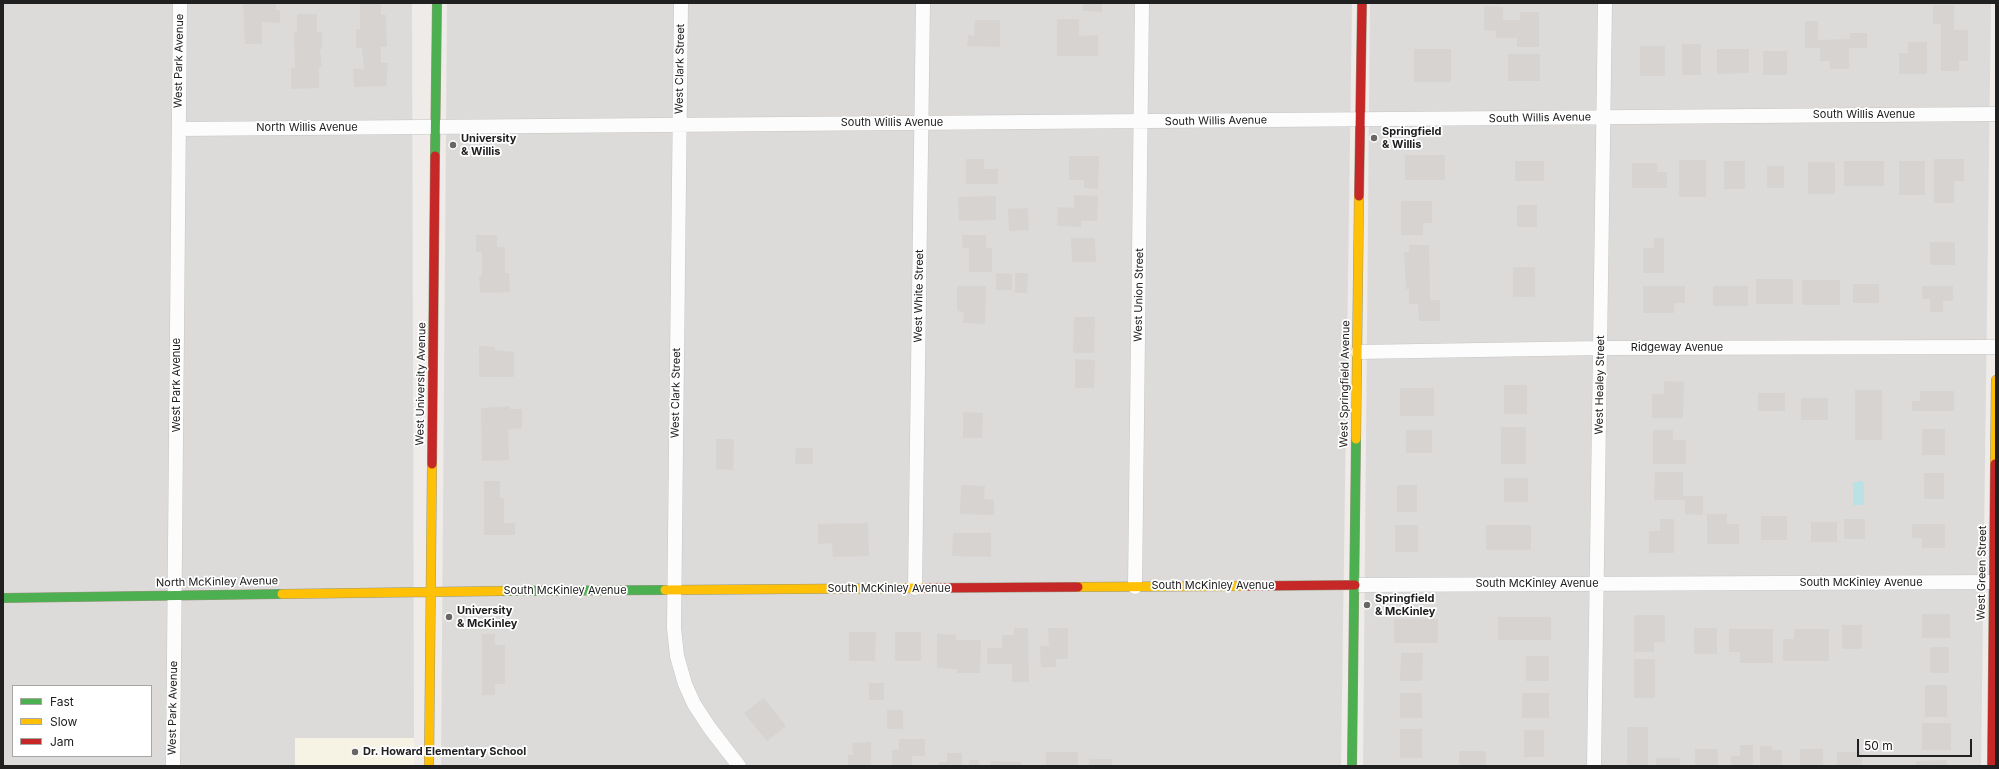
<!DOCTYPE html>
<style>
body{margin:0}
#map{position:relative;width:1999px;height:769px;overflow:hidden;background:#eeebe8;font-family:Inter,sans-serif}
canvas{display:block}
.frame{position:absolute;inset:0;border:4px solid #202020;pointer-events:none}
.legend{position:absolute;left:12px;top:685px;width:140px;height:72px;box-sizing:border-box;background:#fff;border:1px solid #a6a6a6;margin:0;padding:5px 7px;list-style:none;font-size:12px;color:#202020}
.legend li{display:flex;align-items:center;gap:8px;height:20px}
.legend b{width:20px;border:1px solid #a6a6a6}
.scale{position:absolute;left:1857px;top:739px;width:115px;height:18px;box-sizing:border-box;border:2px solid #202020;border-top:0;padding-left:5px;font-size:12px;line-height:14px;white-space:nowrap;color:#202020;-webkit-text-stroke:3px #fff;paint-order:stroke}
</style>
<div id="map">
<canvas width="1999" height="769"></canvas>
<div class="frame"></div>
<ul class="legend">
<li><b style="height:5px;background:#4caf50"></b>Fast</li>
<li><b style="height:5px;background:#ffc107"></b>Slow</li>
<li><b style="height:5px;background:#c62828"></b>Jam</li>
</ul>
<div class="scale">50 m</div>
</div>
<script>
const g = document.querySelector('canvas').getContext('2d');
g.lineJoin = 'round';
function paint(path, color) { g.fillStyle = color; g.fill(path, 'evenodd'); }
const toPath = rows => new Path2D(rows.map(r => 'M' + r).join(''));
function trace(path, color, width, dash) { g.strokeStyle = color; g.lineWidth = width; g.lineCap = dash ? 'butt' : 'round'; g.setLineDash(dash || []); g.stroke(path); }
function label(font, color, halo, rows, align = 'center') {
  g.font = font + ' Inter,sans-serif'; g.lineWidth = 3.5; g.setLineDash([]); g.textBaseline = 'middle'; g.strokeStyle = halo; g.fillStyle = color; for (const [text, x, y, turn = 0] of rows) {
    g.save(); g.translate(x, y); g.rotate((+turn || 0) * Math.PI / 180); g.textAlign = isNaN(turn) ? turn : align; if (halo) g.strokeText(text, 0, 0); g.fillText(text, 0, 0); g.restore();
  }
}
const residential = toPath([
 [3,3,412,3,414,738,295,738,295,766,3,766],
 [13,686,151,686,151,756,13,756],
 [447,3,1352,3,1341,766,441,766],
 [1370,3,1991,3,1981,766,1363,766]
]);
const education = toPath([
 [295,738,414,738,414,766,295,766]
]);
const water = toPath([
 [1859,480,1864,482,1864,505,1853,505,1853,482,1859,482]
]);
const building = toPath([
 [243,3,276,3,276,10,280,10,280,23,262,22,262,44,245,44],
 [360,3,381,3,381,15,386,15,387,47,381,47,381,63,388,63,386,86,354,87,353,69,364,69,362,48,356,48,356,29,360,29],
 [1083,3,1102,3,1102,12,1083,11],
 [1933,5,1954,5,1954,30,1968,30,1968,61,1959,61,1959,71,1941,71,1941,24,1933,24],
 [1484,6,1503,7,1503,20,1520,20,1520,12,1539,12,1539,47,1517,47,1517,38,1496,38,1496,31,1484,30],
 [297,14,317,14,317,32,322,32,322,49,320,49,322,67,319,67,319,88,291,89,291,68,295,68,294,32,297,32],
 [1057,19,1079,19,1079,36,1098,35,1098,56,1057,56],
 [975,20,1000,20,1000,47,967,46,968,35,974,36],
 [1805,21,1818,21,1818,40,1850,39,1850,33,1867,33,1867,48,1849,48,1849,69,1830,69,1830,61,1820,61,1820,48,1805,48],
 [1908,42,1927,42,1927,74,1899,74,1899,53,1908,53],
 [1682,44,1701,44,1701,75,1682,75],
 [1640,46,1665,46,1665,76,1640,76],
 [1414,49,1451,49,1451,82,1414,82],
 [1717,49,1749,49,1749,73,1717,74],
 [1763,51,1787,51,1787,75,1763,75],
 [1508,54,1540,54,1540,81,1508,81],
 [1405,155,1445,155,1445,180,1405,180],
 [1069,156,1099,156,1098,189,1084,188,1084,180,1069,180],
 [966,159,984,159,984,169,998,169,998,184,966,184],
 [1934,159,1964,159,1964,181,1954,181,1954,203,1934,203],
 [1679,160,1706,160,1706,197,1679,197],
 [1515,161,1544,161,1544,181,1515,181],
 [1724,161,1745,161,1745,189,1724,189],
 [1844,161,1884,161,1884,186,1844,186],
 [1899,161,1925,161,1925,195,1899,195],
 [1808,162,1835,162,1835,194,1808,194],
 [1632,163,1657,163,1657,172,1667,172,1667,188,1632,188],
 [1767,166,1784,166,1784,188,1767,188],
 [1074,195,1098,196,1097,221,1081,221,1081,227,1057,226,1058,207,1074,208],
 [996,196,996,220,959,221,958,197],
 [1401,201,1432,201,1432,223,1423,223,1423,235,1401,235],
 [1517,205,1537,205,1537,227,1517,227],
 [1028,208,1029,230,1009,231,1008,209],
 [476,235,497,235,497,247,505,247,505,273,509,273,510,292,480,293,479,276,482,276,482,252,476,252],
 [962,235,986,235,986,248,992,248,992,272,969,272,969,248,963,248],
 [1071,238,1095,238,1096,262,1072,262],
 [1654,238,1664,238,1664,273,1643,273,1643,248,1654,248],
 [1930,242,1955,242,1955,265,1930,265],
 [1409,245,1429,245,1430,300,1440,300,1440,321,1419,321,1418,304,1409,304,1409,289,1406,289,1404,252,1409,252],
 [1513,267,1535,267,1535,297,1513,297],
 [996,273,1012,274,1012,290,996,290],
 [1015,273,1028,273,1027,293,1015,293],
 [1756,279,1793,279,1793,304,1756,304],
 [1802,280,1840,280,1840,305,1802,305],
 [1853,284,1879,284,1879,303,1853,303],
 [957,286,986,286,985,324,963,323,964,312,957,311],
 [1643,286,1685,286,1685,303,1674,303,1674,313,1643,313],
 [1713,286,1748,286,1748,306,1713,306],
 [1922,286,1953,286,1953,301,1943,301,1943,312,1930,312,1930,299,1922,299],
 [1074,317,1095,317,1094,353,1073,353],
 [479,346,495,347,495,350,514,352,514,377,479,377],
 [1075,359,1095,360,1094,388,1075,388],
 [1664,381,1684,382,1683,418,1652,418,1652,394,1664,394],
 [1504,385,1527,385,1527,414,1504,414],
 [1400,388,1434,388,1434,416,1400,416],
 [1855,390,1882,390,1882,440,1855,440],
 [1920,391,1954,391,1954,411,1912,411,1912,401,1920,401],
 [1758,393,1785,393,1785,411,1758,411],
 [1801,398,1828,398,1828,420,1801,420],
 [510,406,510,409,522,409,522,428,508,429,509,460,482,461,481,408],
 [963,412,983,413,982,438,963,438],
 [1501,427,1526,427,1526,464,1501,464],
 [1922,429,1945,429,1945,455,1922,455],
 [1406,430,1432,430,1432,453,1406,453],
 [1653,430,1673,430,1673,440,1686,440,1686,464,1653,464],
 [716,439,734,439,733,470,716,469],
 [796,448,813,448,813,464,795,464],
 [1655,472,1683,472,1683,496,1703,496,1703,515,1685,514,1685,500,1654,500],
 [1924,473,1944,473,1944,499,1924,499],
 [1504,478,1528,478,1528,502,1504,502],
 [484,481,500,481,500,498,504,498,504,523,515,523,515,535,484,535],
 [961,485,985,486,984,499,994,500,994,515,960,514],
 [1397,485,1417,485,1417,512,1397,512],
 [1707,514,1727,514,1727,524,1739,524,1739,544,1707,544],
 [1761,516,1787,516,1787,540,1761,540],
 [1660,519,1674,519,1674,553,1649,553,1649,531,1660,531],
 [1844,519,1865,519,1865,539,1844,539],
 [1811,522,1837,522,1837,542,1811,542],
 [868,523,869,556,833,557,832,543,818,544,818,524],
 [1912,524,1945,524,1945,548,1922,548,1922,538,1912,538],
 [1395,525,1418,525,1418,552,1395,552],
 [1486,525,1531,525,1531,550,1486,550],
 [953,533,991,533,991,557,952,556],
 [1922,614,1950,614,1950,638,1922,638],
 [1634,615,1665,615,1665,642,1654,642,1654,652,1634,652],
 [1498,617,1551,617,1551,640,1498,640],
 [1394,619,1438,619,1438,643,1394,643],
 [1842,625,1862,625,1862,649,1842,649],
 [1014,628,1028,628,1029,682,1012,682,1012,664,987,664,987,648,1002,648,1002,635,1014,635],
 [1048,628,1068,628,1068,659,1056,659,1056,667,1041,667,1040,646,1049,646],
 [1694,628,1717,628,1717,654,1694,654],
 [1729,629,1773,629,1773,663,1740,663,1740,652,1729,652],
 [1794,629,1829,629,1829,661,1783,661,1783,639,1794,639],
 [849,632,876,632,875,661,849,661],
 [895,632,921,632,921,661,895,661],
 [482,634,495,634,495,645,505,645,505,684,495,684,495,695,482,695],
 [937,634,956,635,956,640,981,640,980,673,957,673,957,669,937,668],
 [1930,647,1949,647,1949,673,1930,673],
 [1401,653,1423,653,1422,681,1400,681],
 [1526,656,1549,656,1549,681,1526,681],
 [1634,659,1655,659,1655,698,1634,698],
 [869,683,884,683,884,700,869,700],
 [1925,685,1947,685,1947,717,1925,717],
 [1400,693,1422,693,1422,718,1400,718],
 [1522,693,1549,693,1549,718,1522,718],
 [764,698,786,726,767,741,744,713],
 [887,710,903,710,903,729,887,729],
 [1922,723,1951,723,1951,750,1922,750],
 [1627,727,1648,727,1648,766,1627,766],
 [1400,729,1422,729,1422,758,1400,758],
 [1524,730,1544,730,1544,757,1524,757],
 [899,739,925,739,925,756,912,756,912,766,892,766,892,750,899,750],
 [871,742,871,766,848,766,848,755,853,755,852,743],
 [1740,745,1753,745,1753,766,1731,766,1731,756,1740,756],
 [1760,746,1772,746,1772,750,1782,750,1782,766,1760,766],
 [1695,749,1718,749,1718,766,1695,766],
 [1800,749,1823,749,1823,766,1800,766],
 [1459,751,1486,751,1486,766,1459,766],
 [1046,752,1078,752,1078,766,1046,766],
 [1837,752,1862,752,1862,766,1837,766],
 [947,753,962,753,962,766,939,766,939,762,947,762],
 [1656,758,1680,758,1680,766,1656,766],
 [1089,759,1112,759,1112,766,1089,766],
 [969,760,979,760,979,766,969,766],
 [1947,760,1947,766,1916,766,1916,761],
 [991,761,1021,762,1021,766,990,766]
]);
const street = toPath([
 [681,3,674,628,677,656,685,684,694,704,709,727,739,766],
 [179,129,1996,114],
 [1358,352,1601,348,1996,347],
 [1355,585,1996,582],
 [1135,587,1142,3],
 [915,588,923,3],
 [173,766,180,3],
 [1594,766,1605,3]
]);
const fast = toPath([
 [435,156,437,3],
 [501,591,665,590],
 [3,598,282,594],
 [1352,766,1356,439]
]);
const slow = toPath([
 [1356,439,1359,196],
 [1995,464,1996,380],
 [1078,587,1245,586],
 [665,590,924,588],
 [282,594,501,591],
 [429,766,432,464]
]);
const jam = toPath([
 [1359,196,1362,3],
 [432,464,435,156],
 [1245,586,1355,585],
 [924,588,1078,587],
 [1992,766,1995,464]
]);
const markers = [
 [1374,138,4,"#686766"],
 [453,145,4,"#686766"],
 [1367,605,4,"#686766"],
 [449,617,4,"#686766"],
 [355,752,4,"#686766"]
];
const streetNames = [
 ["West Park Avenue",179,61,-89],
 ["West Clark Street",680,69,-89],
 ["South Willis Avenue",1864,115],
 ["South Willis Avenue",1540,118,-1],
 ["South Willis Avenue",1216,121,-1],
 ["South Willis Avenue",892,123],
 ["North Willis Avenue",307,128],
 ["West Union Street",1139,295,-89],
 ["West White Street",919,296,-89],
 ["Ridgeway Avenue",1677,348],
 ["West University Avenue",421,384,-89],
 ["West Springfield Avenue",1345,384,-89],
 ["West Park Avenue",177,385,-90],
 ["West Healey Street",1600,385,-89],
 ["West Clark Street",676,393,-89],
 ["West Green Street",1982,573,-89],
 ["North McKinley Avenue",217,582,-1],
 ["South McKinley Avenue",1861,583],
 ["South McKinley Avenue",1537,584],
 ["South McKinley Avenue",1213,586],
 ["South McKinley Avenue",889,589],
 ["South McKinley Avenue",565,591],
 ["West Park Avenue",173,708,-89]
];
const poiNames = [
 ["Springfield",1382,132],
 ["& Willis",1382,145],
 ["University",461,139],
 ["& Willis",461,152],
 ["Springfield",1375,599],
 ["& McKinley",1375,612],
 ["University",457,611],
 ["& McKinley",457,624],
 ["Dr. Howard Elementary School",363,752]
];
paint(residential, '#dddbda');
paint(education, '#f7f3e4');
paint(water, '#b9e2e4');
paint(building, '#d6d3d1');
trace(street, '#c7c6c4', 15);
trace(fast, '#99977f', 10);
trace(slow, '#99977f', 10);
trace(jam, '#99977f', 10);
trace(street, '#fcfcfc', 14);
trace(fast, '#4caf50', 9);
trace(slow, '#ffc107', 9);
trace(jam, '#c62828', 9);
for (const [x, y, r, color] of markers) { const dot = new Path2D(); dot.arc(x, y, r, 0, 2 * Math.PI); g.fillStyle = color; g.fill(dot); trace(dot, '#fff', 1.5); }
label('11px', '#202020', '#fff', streetNames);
label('bold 11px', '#202020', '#fff', poiNames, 'left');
</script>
